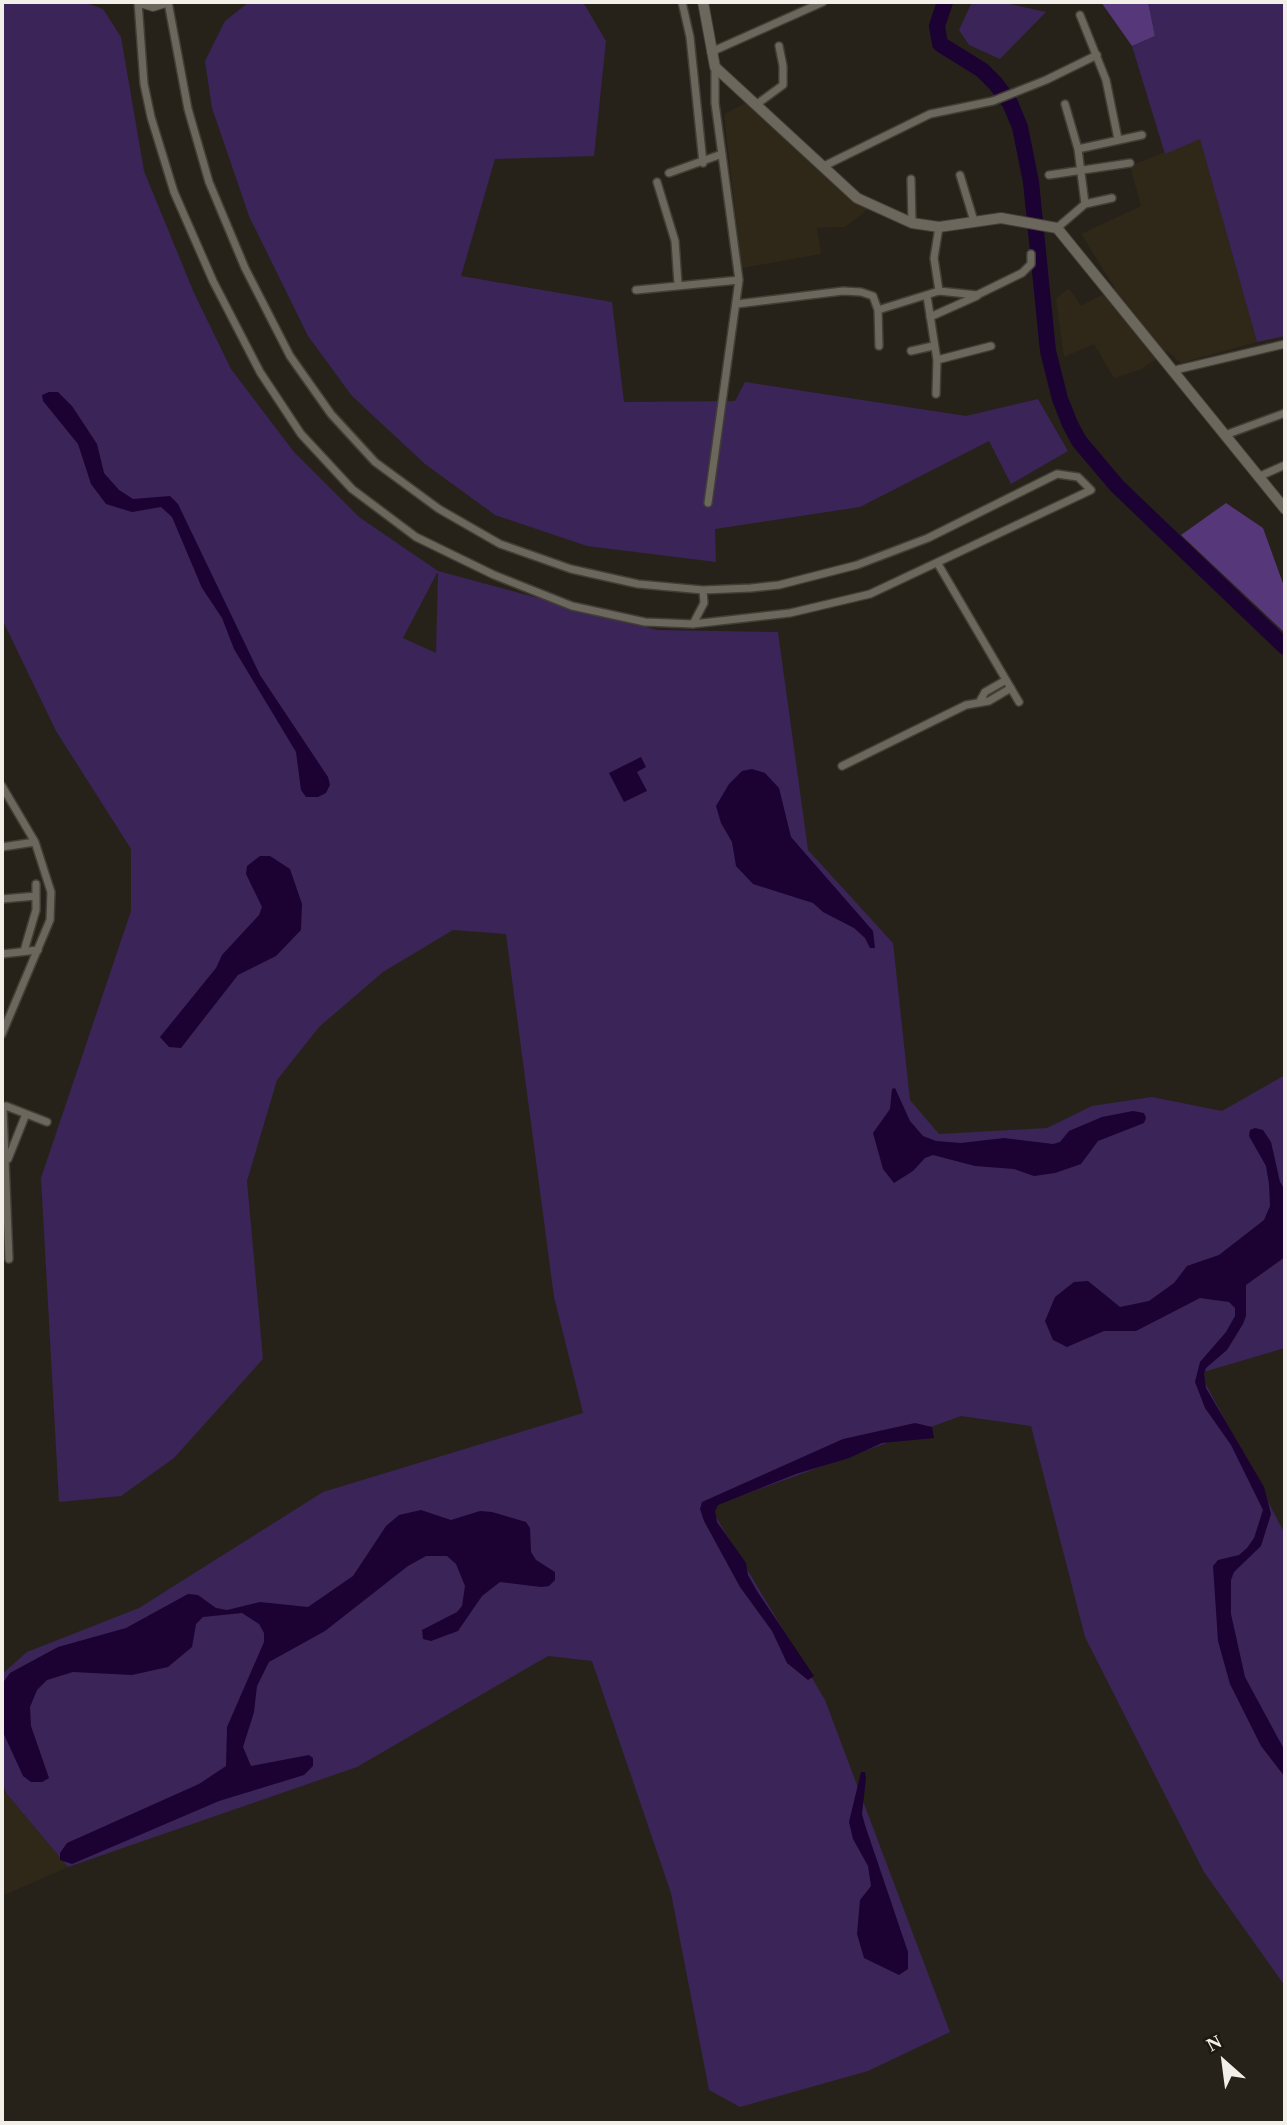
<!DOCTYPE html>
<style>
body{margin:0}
#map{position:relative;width:1287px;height:2125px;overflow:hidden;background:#262219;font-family:Georgia,serif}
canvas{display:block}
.frame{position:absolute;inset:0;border:4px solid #f2efe9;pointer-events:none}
.north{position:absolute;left:1189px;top:2027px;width:70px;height:70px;-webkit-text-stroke:5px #1d1910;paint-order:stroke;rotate:332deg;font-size:19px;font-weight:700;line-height:28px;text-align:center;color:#f2efe9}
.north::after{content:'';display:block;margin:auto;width:24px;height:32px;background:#f2efe9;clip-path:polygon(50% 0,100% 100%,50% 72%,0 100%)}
</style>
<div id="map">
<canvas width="1287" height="2125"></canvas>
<div class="frame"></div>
<div class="north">N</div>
</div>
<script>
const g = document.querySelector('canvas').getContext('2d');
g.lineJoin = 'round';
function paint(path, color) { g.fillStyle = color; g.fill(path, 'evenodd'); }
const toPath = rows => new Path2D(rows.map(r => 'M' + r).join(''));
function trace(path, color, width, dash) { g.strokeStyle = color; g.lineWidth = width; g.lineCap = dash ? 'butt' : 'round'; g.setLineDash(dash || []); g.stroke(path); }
const built = toPath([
 [754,99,780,120,812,161,868,209,845,227,817,228,821,254,742,268,724,114],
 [1200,138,1257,342,1181,363,1167,351,1142,369,1114,378,1094,344,1064,357,1056,299,1069,288,1081,306,1115,288,1081,234,1141,206,1130,166],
 [6,1793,68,1867,2,1896,2,1795]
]);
const green = toPath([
 [2,2,84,2,103,9,121,37,144,171,194,293,231,369,294,452,359,517,438,571,657,630,778,632,808,850,893,943,910,1100,939,1134,1047,1128,1092,1106,1152,1097,1222,1111,1285,1075,1285,1348,1200,1373,1285,1534,1285,1986,1204,1872,1085,1637,1031,1426,961,1416,710,1507,825,1700,950,2032,868,2071,740,2107,709,2090,671,1893,592,1661,548,1656,357,1767,68,1867,6,1793,2,1782,2,1674,27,1652,139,1608,323,1492,583,1413,554,1297,506,934,453,930,383,972,319,1027,277,1080,247,1181,263,1359,174,1458,121,1496,59,1502,41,1178,131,911,131,849,56,731,2,619],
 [437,573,438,573,436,653,403,638],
 [249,2,583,2,606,41,594,156,495,159,461,276,612,302,624,402,735,401,745,382,966,416,1038,399,1068,451,1011,484,989,441,860,507,715,529,716,562,587,546,495,515,425,464,352,396,308,336,249,216,212,108,205,61,225,21],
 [972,2,1001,2,1046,12,1000,59,969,45,959,30],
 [1148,2,1285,2,1285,336,1257,342,1200,139,1165,154,1132,46,1155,36]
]);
const forest = toPath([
 [1101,2,1148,2,1155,36,1132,46],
 [1226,503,1263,528,1285,589,1285,633,1181,535]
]);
const water = toPath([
 [49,392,58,392,72,406,97,444,104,473,119,490,133,499,170,496,178,504,260,675,328,777,330,785,326,793,318,797,306,797,301,790,296,752,234,649,222,618,202,588,172,517,161,507,132,512,106,504,91,484,78,444,43,401,42,395],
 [641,757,646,767,637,772,647,791,624,802,609,773],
 [752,769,765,773,779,788,791,837,873,931,875,948,870,948,865,938,854,928,823,912,813,903,753,884,736,866,732,842,721,823,716,806,729,784,742,771],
 [260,856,270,856,290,869,302,904,301,930,276,956,238,975,181,1048,169,1047,160,1037,216,968,222,955,259,915,262,907,246,874,247,866],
 [895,1088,910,1121,923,1136,936,1141,961,1143,1004,1138,1053,1144,1060,1142,1069,1131,1102,1117,1133,1111,1144,1113,1146,1118,1144,1123,1098,1141,1081,1164,1055,1173,1034,1176,1014,1169,975,1166,933,1155,925,1158,913,1171,894,1183,883,1169,873,1133,890,1109,892,1089],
 [1255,1128,1263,1130,1271,1142,1280,1182,1285,1190,1285,1257,1246,1285,1246,1316,1243,1324,1227,1350,1206,1368,1204,1374,1206,1388,1264,1487,1271,1514,1261,1546,1234,1572,1231,1580,1231,1614,1245,1677,1285,1751,1285,1777,1261,1746,1230,1684,1218,1641,1213,1566,1218,1560,1239,1555,1247,1548,1254,1538,1263,1510,1231,1445,1205,1408,1195,1382,1200,1362,1226,1332,1235,1316,1235,1308,1229,1302,1200,1298,1136,1331,1104,1331,1067,1347,1053,1340,1045,1321,1055,1297,1074,1282,1088,1281,1120,1307,1149,1301,1174,1283,1187,1266,1219,1255,1264,1220,1270,1206,1269,1184,1266,1166,1249,1136,1250,1130],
 [915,1423,932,1427,934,1438,882,1443,849,1458,796,1474,718,1505,715,1511,717,1522,746,1563,748,1575,757,1591,814,1676,808,1680,787,1663,772,1631,740,1587,704,1521,700,1509,702,1502,843,1439],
 [421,1510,451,1520,480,1511,492,1512,526,1522,530,1528,531,1552,536,1560,555,1572,555,1580,549,1586,541,1587,500,1582,482,1596,458,1631,431,1641,423,1639,422,1630,457,1612,462,1606,465,1586,456,1564,447,1556,426,1556,408,1566,325,1631,269,1662,257,1686,254,1712,243,1747,251,1766,309,1755,313,1758,313,1766,304,1775,219,1801,72,1864,60,1860,60,1853,67,1843,199,1784,226,1766,227,1727,264,1642,264,1633,259,1624,242,1613,203,1617,196,1624,192,1647,168,1667,132,1675,73,1672,47,1680,37,1690,30,1707,31,1726,49,1778,42,1782,31,1782,23,1776,2,1730,2,1684,10,1673,58,1647,126,1628,188,1594,198,1595,216,1608,227,1610,260,1602,308,1607,353,1576,386,1526,399,1515],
 [861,1772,865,1772,866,1778,862,1814,865,1825,908,1952,908,1969,899,1975,864,1958,857,1934,860,1900,871,1886,868,1866,853,1839,849,1822]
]);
const river = toPath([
 [945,2,937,26,940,44,982,70,996,84,1010,103,1020,127,1031,182,1048,351,1060,399,1070,424,1079,441,1117,486,1285,647]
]);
const street = toPath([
 [138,2,144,84,151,117,174,192,213,281,260,372,301,434,352,489,416,537,494,575,572,606,645,622,693,624,790,613,870,594,1091,490,1078,477,1057,474,928,538,857,565,779,585,751,588,703,590,638,584,571,569,500,544,439,509,375,462,331,414,290,356,245,268,209,182,188,109,168,2],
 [682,2,690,37,703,163],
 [1080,15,1106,80,1118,139],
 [711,52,823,2],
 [757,104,783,85,783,66,779,46],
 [1065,104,1078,149,1085,204],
 [1078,149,1142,135],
 [822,167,930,114,993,101,1046,80,1097,55],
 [669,173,722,154],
 [960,175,974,221],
 [1049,175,1130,163],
 [911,179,912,223],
 [657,182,675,241,678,284],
 [939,227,934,258,939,291],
 [1057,228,1085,204,1112,198],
 [636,290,739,280],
 [927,296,937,360,936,394],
 [737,304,843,291,861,292,873,296,878,310,879,346],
 [878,310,939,291,977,295,1022,273,1031,264,1031,254],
 [930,317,977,296],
 [911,351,933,346],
 [937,360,991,346],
 [1175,370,1285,344],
 [1225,435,1285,413],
 [1258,477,1285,465],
 [708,503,739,280,715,103,715,67],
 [938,564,1019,702],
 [693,624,704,603,703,590],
 [980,701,985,692,1006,680],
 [842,766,966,705,989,701,1011,688],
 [2,786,35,842,51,892,50,920,2,1034],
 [2,847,35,842],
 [2,899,36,896],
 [24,951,36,910,36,884],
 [2,954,38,950],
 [8,1159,26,1114],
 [9,1259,3,1110,6,1106,47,1122]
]);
const secondary = toPath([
 [140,2,153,6,166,2],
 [703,2,715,67,857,198,912,223,939,227,1001,218,1057,228,1285,509]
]);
paint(built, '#2f2819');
paint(green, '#3b2457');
paint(forest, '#55377a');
paint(water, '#1b0232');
trace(river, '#1b0232', 16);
trace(street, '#413e37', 10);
trace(secondary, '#413e37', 12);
trace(street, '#6b675c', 7);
trace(secondary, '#6b675c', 10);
</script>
